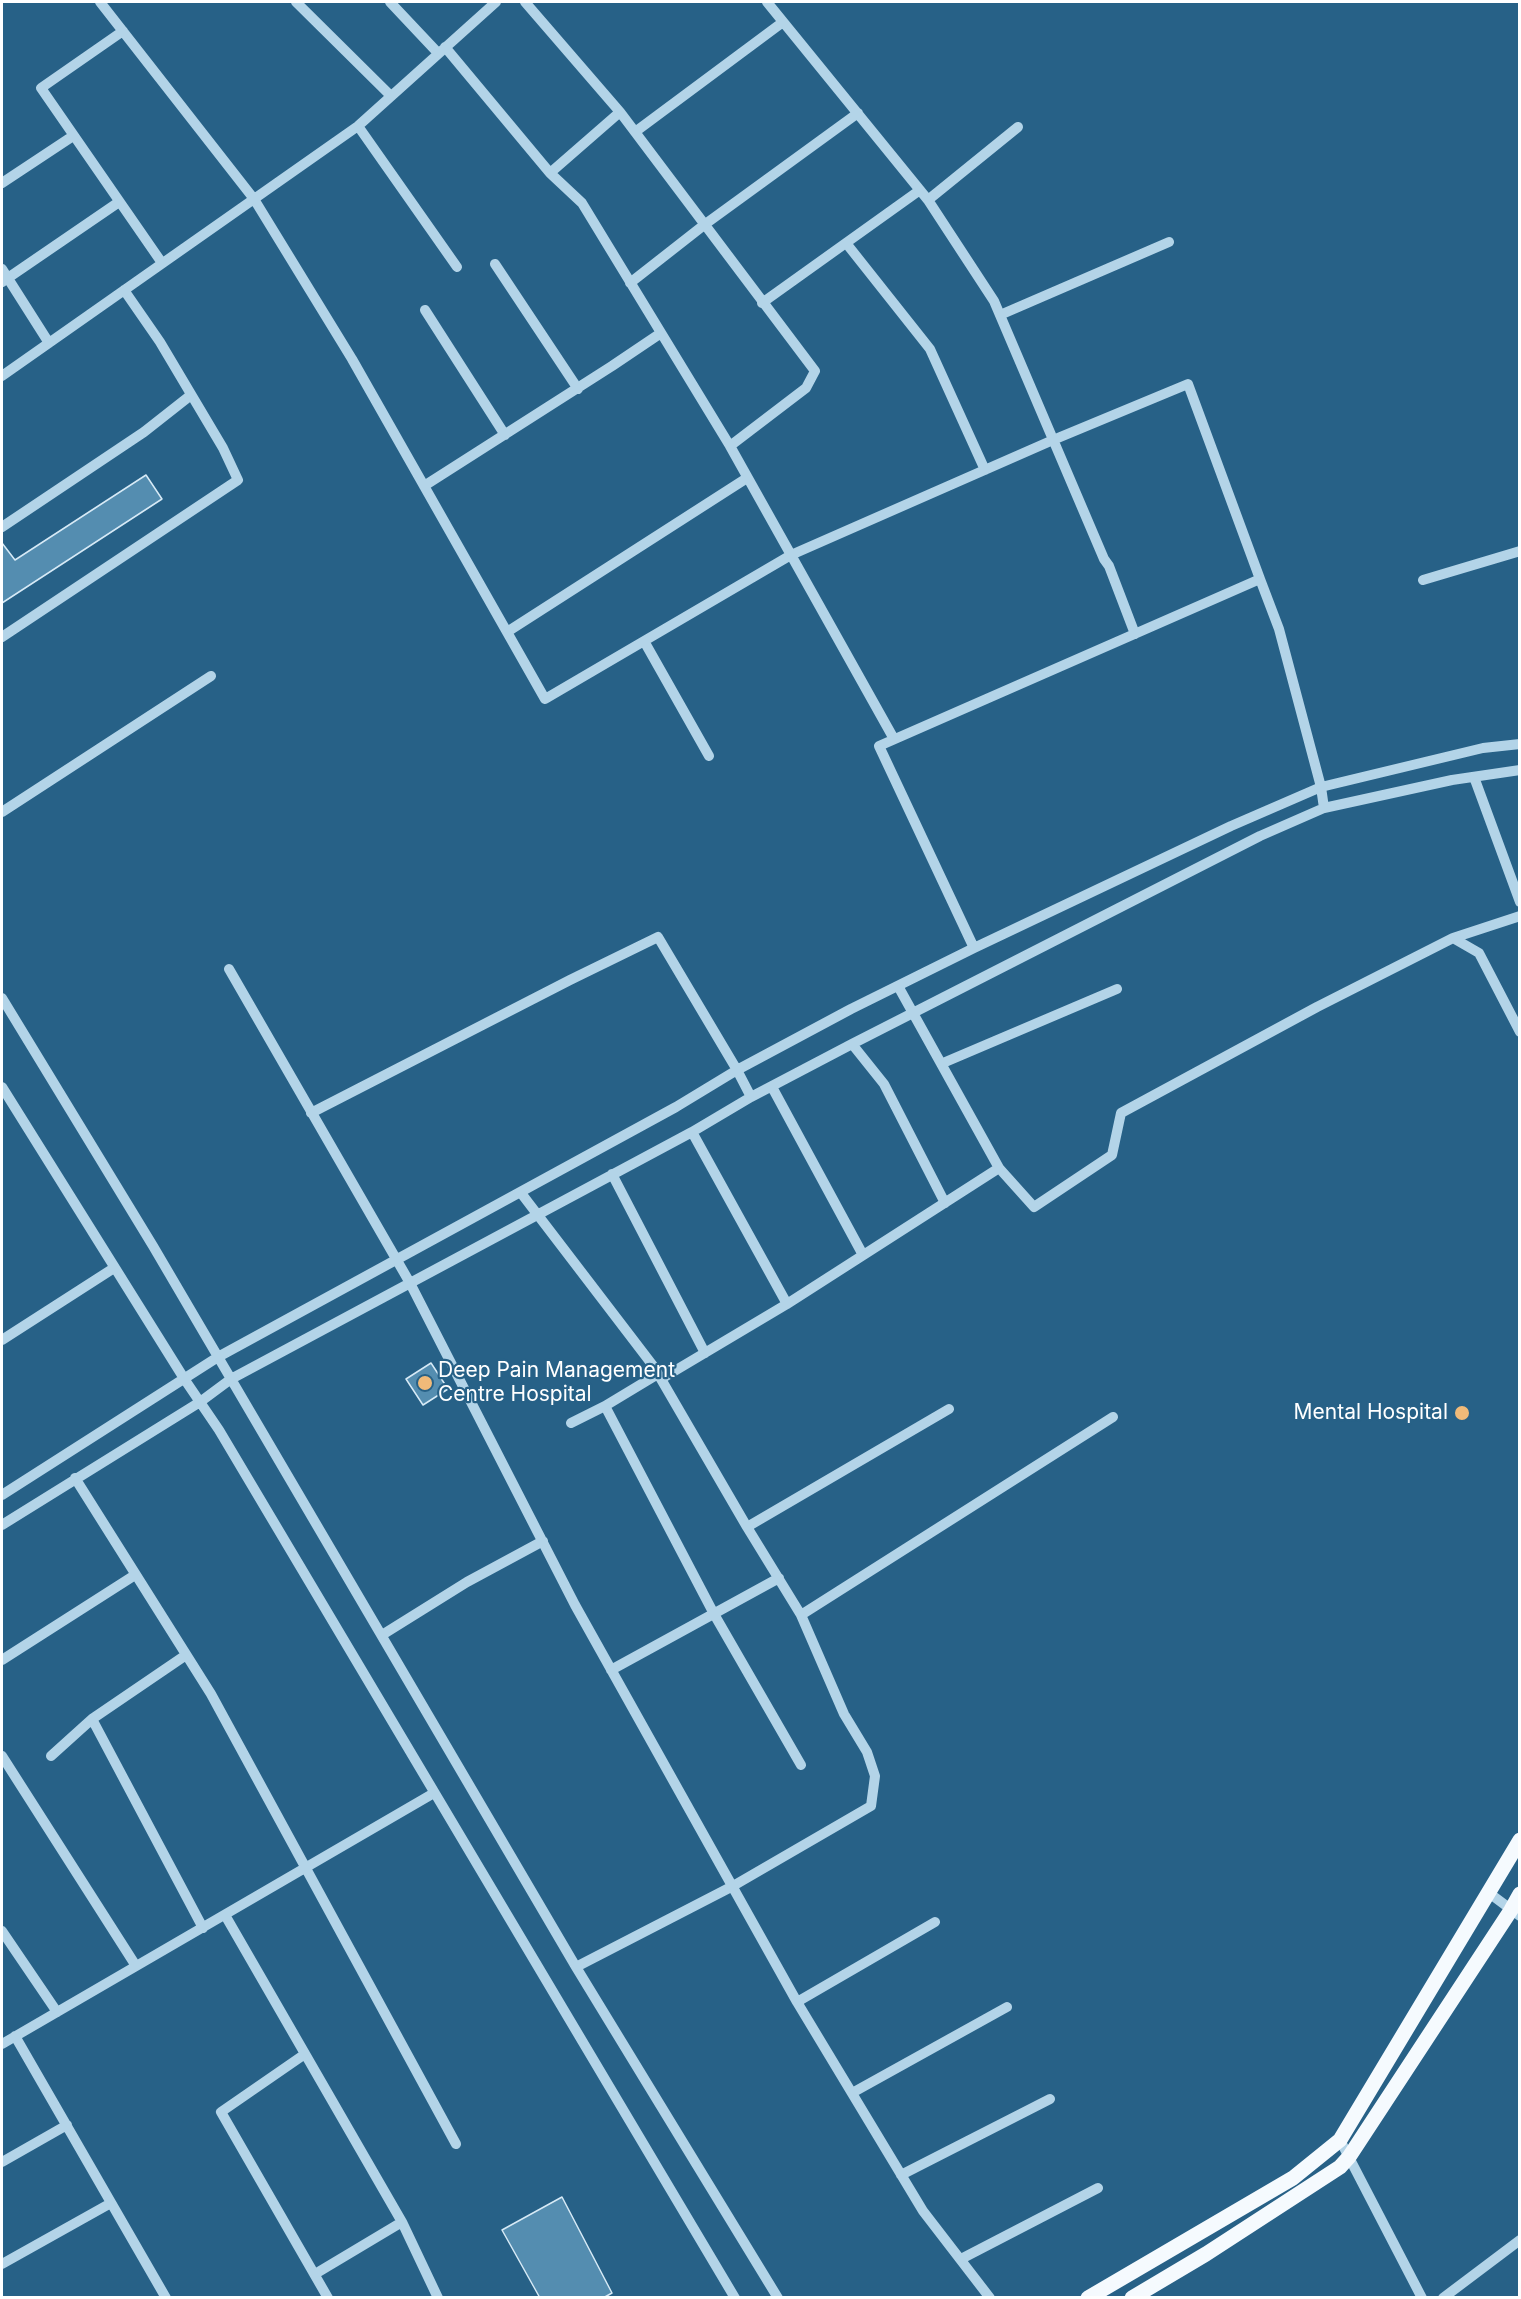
<!DOCTYPE html>
<style>
body{margin:0}
#map{position:relative;width:1521px;height:2299px;overflow:hidden;background:#276187;font-family:Inter,sans-serif}
canvas{display:block}
.frame{position:absolute;inset:0;border:3px solid #fff;pointer-events:none}
</style>
<div id="map">
<canvas width="1521" height="2299"></canvas>
<div class="frame"></div>
</div>
<script>
const g = document.querySelector('canvas').getContext('2d');
g.lineJoin = 'round';
function paint(path, color) { g.fillStyle = color; g.fill(path, 'evenodd'); }
const toPath = rows => new Path2D(rows.map(r => 'M' + r).join(''));
function trace(path, color, width, dash) { g.strokeStyle = color; g.lineWidth = width; g.lineCap = dash ? 'butt' : 'round'; g.setLineDash(dash || []); g.stroke(path); }
function label(font, color, halo, rows, align = 'center') {
  g.font = font + ' Inter,sans-serif'; g.lineWidth = 4.5; g.setLineDash([]); g.textBaseline = 'middle'; g.strokeStyle = halo; g.fillStyle = color; for (const [text, x, y, turn = 0] of rows) {
    g.save(); g.translate(x, y); g.rotate((+turn || 0) * Math.PI / 180); g.textAlign = isNaN(turn) ? turn : align; if (halo) g.strokeText(text, 0, 0); g.fillText(text, 0, 0); g.restore();
  }
}
const building = toPath([
 [146,475,162,499,2,603,2,543,15,560,146,475],
 [431,1363,448,1389,423,1405,406,1379,431,1363],
 [562,2197,612,2293,603,2298,540,2298,502,2230,562,2197]
]);
const minor = toPath([
 [100,2,254,199,352,359,545,699,791,555,1053,440,1188,384,1260,579],
 [296,2,391,96],
 [390,2,438,53],
 [767,2,928,200,1018,127],
 [123,31,41,88,162,263],
 [445,47,550,173,620,112,525,2],
 [358,126,457,267],
 [635,132,783,22],
 [550,173,582,203,730,446,806,388,815,371,620,112],
 [2,183,73,136],
 [928,200,994,301,1104,559,1109,566,1135,634],
 [846,243,930,349,985,470],
 [495,264,578,389],
 [2,269,49,343],
 [2,282,119,202],
 [630,283,704,225,858,113],
 [762,303,920,190],
 [425,310,505,435],
 [1000,315,1169,242],
 [2,376,358,126,496,2],
 [730,446,894,739],
 [424,486,612,366,661,333],
 [2,527,144,432,191,395],
 [1423,580,1520,551],
 [507,632,747,478],
 [2,637,238,480,223,448,160,342,124,290],
 [644,641,709,756],
 [1474,777,1520,902],
 [2,812,211,676],
 [1453,938,1520,916],
 [974,948,879,746,1260,579,1279,629,1321,787,1324,808],
 [229,969,410,1283,575,1605,797,2002,923,2211,990,2298],
 [898,986,999,1168],
 [2,998,153,1246,576,1967,778,2298],
 [852,1044,884,1084,945,1203],
 [943,1063,1117,989],
 [2,1087,185,1380,219,1430,735,2298],
 [772,1087,863,1255],
 [311,1113,570,980,658,937,737,1070,751,1097],
 [692,1132,787,1304],
 [612,1174,705,1353],
 [521,1193,654,1367,747,1527,801,1615,844,1714,867,1752,875,1776,871,1806,733,1886,576,1967],
 [2,1340,114,1268],
 [661,1379,787,1304,999,1168,1034,1207,1112,1155,1121,1113,1317,1007,1453,938,1479,953,1520,1032],
 [605,1406,714,1614,801,1765],
 [571,1423,605,1406,658,1374],
 [75,1478,211,1694,456,2144],
 [2,1495,218,1357,676,1107,737,1070,851,1009,974,948,1231,826,1321,787,1483,748,1520,744],
 [2,1525,200,1402,231,1379,692,1132,751,1097,852,1044,1260,836,1324,808,1452,780,1520,770],
 [747,1527,949,1409],
 [801,1615,1113,1417],
 [382,1635,467,1582,543,1541],
 [2,1660,135,1575],
 [611,1670,779,1578],
 [92,1719,203,1928],
 [2,1756,136,1966],
 [51,1756,92,1719,186,1655],
 [1489,1893,1520,1916],
 [225,1915,402,2222,438,2298],
 [2,1931,57,2012],
 [797,2002,935,1922],
 [15,2036,166,2298],
 [2,2044,434,1793],
 [305,2054,221,2112,328,2298],
 [852,2093,1007,2007],
 [1340,2140,1422,2298],
 [2,2162,67,2125],
 [901,2175,1050,2099],
 [961,2259,1098,2188],
 [2,2264,111,2203],
 [315,2274,402,2222],
 [1443,2298,1520,2240]
]);
const major = toPath([
 [1088,2298,1293,2178,1340,2140,1520,1840],
 [1132,2298,1206,2254,1340,2167,1349,2157,1511,1910,1520,1894]
]);
const markers = [
 [425,1383,8,"#f0ba79"],
 [1462,1413,8,"#f0ba79"]
];
const poiNames = [
 ["Deep Pain Management",438,1371],
 ["Centre Hospital",438,1395],
 ["Mental Hospital",1448,1413,"right"]
];
paint(building, '#548db0');
trace(building, '#d7eaf6', 1.5);
trace(minor, '#b3d4e8', 10);
trace(major, '#f5fafe', 15);
for (const [x, y, r, color] of markers) { const dot = new Path2D(); dot.arc(x, y, r, 0, 2 * Math.PI); g.fillStyle = color; g.fill(dot); trace(dot, '#276187', 2); }
label('21px', '#fff', '#276187', poiNames, 'left');
</script>
